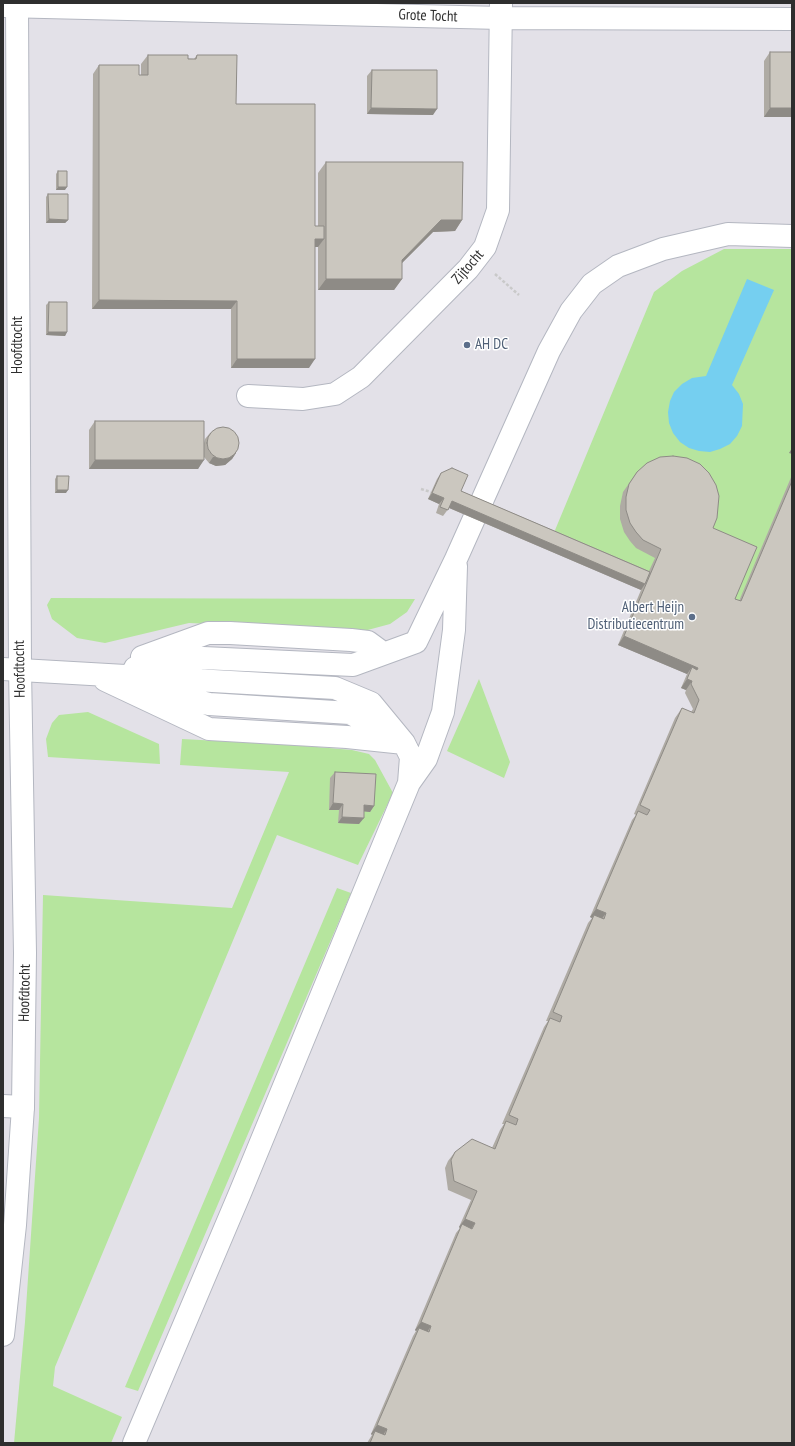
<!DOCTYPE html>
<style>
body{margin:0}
#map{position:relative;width:795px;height:1446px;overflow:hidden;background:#efe9e1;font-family:"PT Sans Narrow",sans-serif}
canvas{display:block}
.frame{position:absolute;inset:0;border:4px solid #2e2e2e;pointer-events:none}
</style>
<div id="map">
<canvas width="795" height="1446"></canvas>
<div class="frame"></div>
</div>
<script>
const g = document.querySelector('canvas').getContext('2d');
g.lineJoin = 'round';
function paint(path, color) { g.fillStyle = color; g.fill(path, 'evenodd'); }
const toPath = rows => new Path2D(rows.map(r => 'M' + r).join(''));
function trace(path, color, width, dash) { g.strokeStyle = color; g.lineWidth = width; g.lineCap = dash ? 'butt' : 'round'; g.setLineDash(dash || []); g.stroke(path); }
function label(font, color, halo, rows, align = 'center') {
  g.font = font + ' "PT Sans Narrow",sans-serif'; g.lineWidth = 3; g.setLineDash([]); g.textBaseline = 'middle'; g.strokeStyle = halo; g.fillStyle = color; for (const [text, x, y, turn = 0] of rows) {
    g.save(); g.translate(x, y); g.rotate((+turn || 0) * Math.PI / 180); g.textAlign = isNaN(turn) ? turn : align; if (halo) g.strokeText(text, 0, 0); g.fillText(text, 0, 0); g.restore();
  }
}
const industrial = toPath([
 [3,3,792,3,792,1443,3,1443]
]);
const green = toPath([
 [724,249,792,249,792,486,735,610,553,535,654,292,682,271],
 [51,598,415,599,407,612,390,624,364,631,189,623,105,643,77,638,52,619,47,605],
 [479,679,510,762,504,778,447,751],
 [88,712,159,744,160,764,48,757,46,739,52,723,59,715],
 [182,739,293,745,352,750,369,754,375,760,393,793,358,865,277,835,55,1367,53,1386,122,1417,111,1443,14,1443,25,1322,39,1118,43,895,232,908,289,772,180,765],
 [337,888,351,893,138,1391,125,1387]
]);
const water = toPath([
 [747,279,774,290,732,385,739,394,743,404,742,426,737,436,730,444,720,449,710,452,699,451,689,448,680,442,673,433,669,423,668,412,670,401,674,392,682,384,692,378,706,376]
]);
const path = toPath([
 [495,274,519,295],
 [421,489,431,492]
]);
const street = toPath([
 [3,6,501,18,792,19],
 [248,396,303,399,335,394,361,377,468,269,485,247,498,210,501,3],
 [142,657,208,633,230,633,351,640,368,642,383,653],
 [135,668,203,658,353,665,416,642,456,559,549,351,571,311,592,284,618,266,663,249,728,234,792,236],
 [3,669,335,688,371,703,404,743,411,757,409,783,240,1193,134,1443],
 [105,680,209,729,347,737,404,743],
 [145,688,209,704,350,713,392,736],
 [409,783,426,759,443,712,454,630,456,566],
 [3,1106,23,1107]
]);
const secondary = toPath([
 [3,1335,15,1225,23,1107,25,953,20,669,17,3]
]);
const wall = toPath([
 [770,52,792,52,792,117,764,117,764,61],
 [148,55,194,59,197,55,236,104,315,226,318,226,318,173,326,162,462,220,455,231,433,232,402,263,402,279,394,290,318,290,318,247,315,247,309,368,231,368,231,309,92,309,93,74,99,65,139,75,141,75,141,64],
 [372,70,433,115,367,114,367,76],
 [58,171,65,190,56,190,56,174],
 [48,194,68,220,65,223,46,223,46,197],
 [49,302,67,332,65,336,46,335,46,305],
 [95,421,204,443,205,439,210,433,236,453,232,459,225,465,216,466,209,463,204,457,198,469,89,469,89,430],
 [637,472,713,528,735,599,739,601,792,475,792,1443,367,1443,372,1435,371,1434,413,1336,416,1331,415,1330,456,1233,460,1228,459,1227,471,1200,448,1190,445,1168,448,1161,455,1152,492,1148,500,1130,504,1124,502,1124,544,1027,548,1021,546,1021,588,923,592,918,590,917,632,820,636,815,634,814,675,718,682,708,691,712,693,709,685,693,686,690,681,688,687,674,618,645,641,590,449,508,443,516,436,513,439,504,428,499,437,479,441,473,461,491,649,571,655,558,636,548,630,541,624,532,620,519,620,506,623,492],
 [57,476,66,493,55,493,55,479],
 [335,772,374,806,370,812,364,811,359,824,338,823,339,810,329,810,330,778]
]);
const shadedWall = toPath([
 [371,108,437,109,433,115,367,114],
 [770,108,792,108,792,117,764,117],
 [58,187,67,187,65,190,56,190],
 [49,219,68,220,65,223,46,223],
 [441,220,462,220,455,231,433,232,394,271,402,260],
 [315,239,324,239,318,247,309,247],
 [326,279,402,279,394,290,318,290],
 [99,300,237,301,231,309,92,309],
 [48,332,67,332,65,336,46,335],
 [237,359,315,359,309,368,231,368],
 [792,448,792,454,789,453],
 [236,453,232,459,225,465,216,466,209,463,213,457],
 [95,460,204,460,198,469,89,469],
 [57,490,68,490,66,493,55,493],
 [432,493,444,498,439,504,428,499],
 [452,501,645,584,641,590,447,507],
 [624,636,698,668,692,676,692,667,687,674,618,645],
 [687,679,692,681,686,690,681,688],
 [333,803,343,804,339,810,329,810],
 [364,805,374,806,370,812,360,811],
 [342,817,364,818,359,824,338,823],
 [596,909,606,913,600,921,594,915,592,918,590,917],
 [465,1219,475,1223,469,1232,462,1224,460,1228,459,1227],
 [421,1322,431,1326,425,1335,419,1328,416,1331,415,1330],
 [377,1425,387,1429,381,1438,375,1431,372,1435,371,1434]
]);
const building = toPath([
 [770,52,792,52,792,108,770,108,770,52],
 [148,55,188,55,188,59,196,59,197,55,237,55,236,104,315,104,315,226,324,226,324,239,315,239,315,359,237,359,237,301,99,300,99,65,139,65,139,75,148,75,148,55],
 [372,70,437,70,437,109,371,108,372,70],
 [326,162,463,162,462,220,441,220,402,260,402,279,326,279,326,162],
 [58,171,67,171,67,187,58,187,58,171],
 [48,194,68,194,68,220,49,219,48,194],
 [49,302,67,302,67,332,48,332,49,302],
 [95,421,204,421,204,460,95,460,95,421],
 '207 443a16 16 0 1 1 32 0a16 16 0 1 1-32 0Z',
 [673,456,687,458,700,464,709,473,716,485,719,496,717,518,713,528,757,547,735,599,741,601,792,481,792,1443,370,1443,375,1431,385,1435,387,1429,377,1425,419,1328,429,1332,431,1326,421,1322,462,1224,472,1229,475,1223,465,1219,477,1191,454,1181,451,1160,455,1152,472,1139,495,1149,506,1121,516,1125,518,1119,509,1115,550,1018,560,1022,562,1016,553,1012,594,915,604,919,606,913,596,909,638,811,647,815,650,810,640,805,681,710,682,708,694,713,699,700,691,684,692,681,687,679,692,667,697,670,698,668,624,636,661,549,643,540,636,532,630,523,626,510,626,497,629,484,637,472,647,463,660,457,673,456],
 [452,468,468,475,461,491,650,572,645,584,452,501,448,510,440,507,444,498,432,493,441,473,452,468],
 [57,476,69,476,68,490,57,490,57,476],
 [335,772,376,774,374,806,364,805,364,818,342,817,343,804,333,803,335,772]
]);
const markers = [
 [467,345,4,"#5c6f8a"],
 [692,617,4,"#5c6f8a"]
];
const streetNames = [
 ["Grote Tocht",428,16,2],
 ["Zijtocht",468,267,-49],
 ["Hoofdtocht",18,345,-90],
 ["Hoofdtocht",20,669,-91],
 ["Hoofdtocht",25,993,-89]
];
const serviceNames = [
 ["AH DC",475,345],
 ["Albert Heijn",684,608,"right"],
 ["Distributiecentrum",684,625,"right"]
];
paint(industrial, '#e3e1e8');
paint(green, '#b6e59e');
paint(water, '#75cff0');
trace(street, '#b4b7c1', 24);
trace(secondary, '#b4b7c1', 24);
trace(path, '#c9c9c9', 2.5, [3, 2]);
trace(street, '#fff', 22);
trace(secondary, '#fff', 22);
paint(wall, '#afaba4');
paint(shadedWall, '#8e8b86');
paint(building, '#cbc7bf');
trace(building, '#8e8b86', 1);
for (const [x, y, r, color] of markers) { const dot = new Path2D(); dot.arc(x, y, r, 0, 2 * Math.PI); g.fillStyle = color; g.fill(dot); trace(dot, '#fff', 1.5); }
label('15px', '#2e2e2e', '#fff', streetNames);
label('15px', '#4e5e75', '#fff', serviceNames, 'left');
</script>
